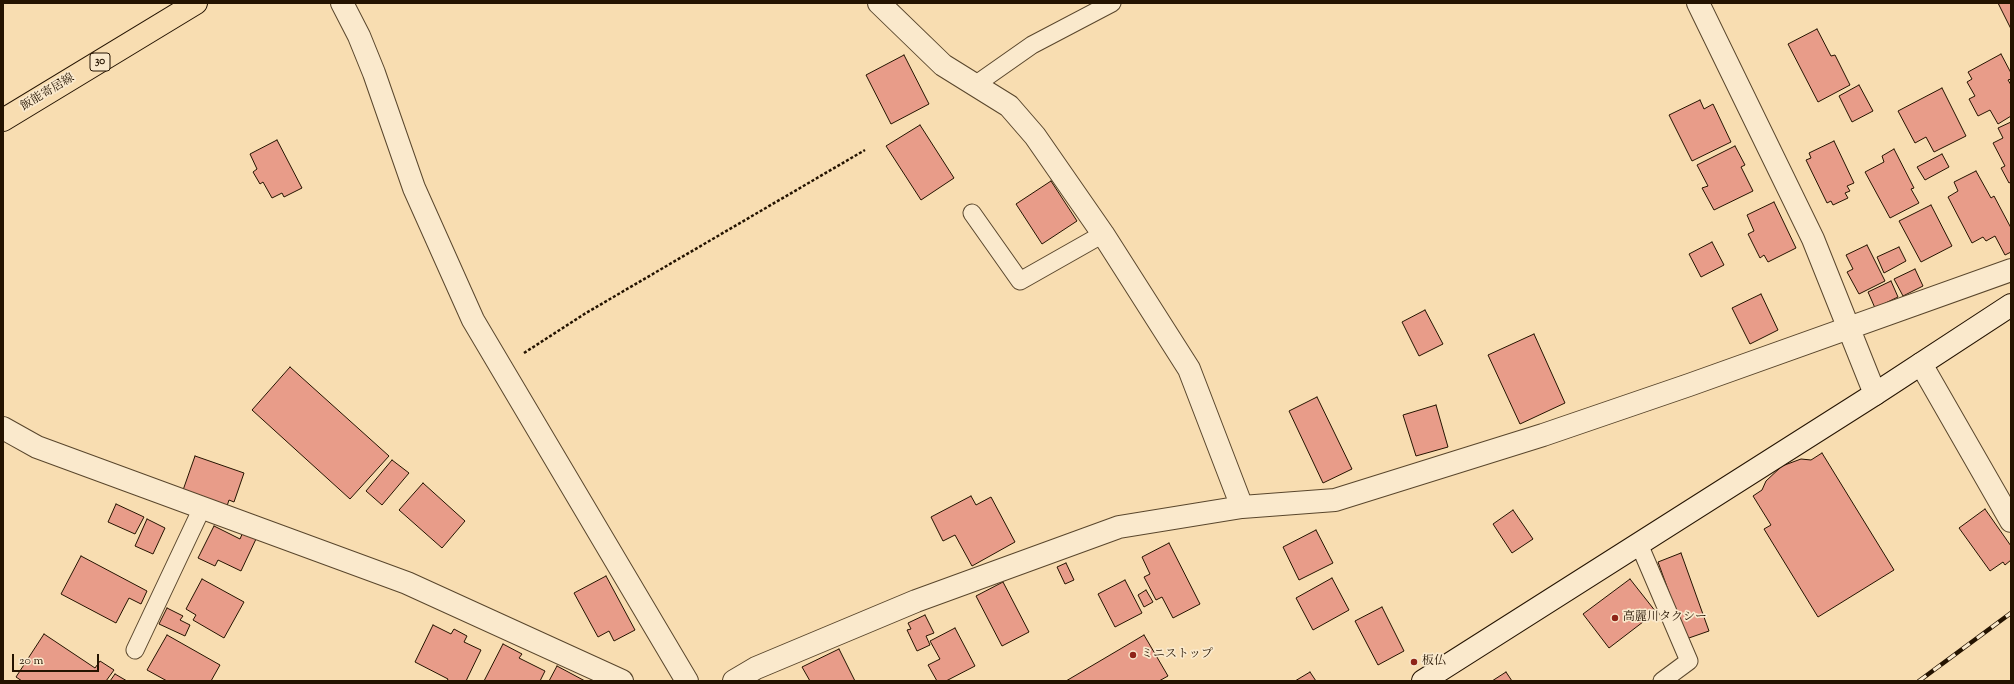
<!DOCTYPE html>
<meta charset="utf-8">
<style>
body{margin:0}
#map{position:relative;width:2014px;height:684px;overflow:hidden;background:#f8ddb1;font-family:"Sorts Mill Goudy",serif}
canvas{display:block}
.frame{position:absolute;inset:0;border:4px solid #241300;pointer-events:none}
.scale{position:absolute;left:12px;top:654px;width:87px;height:18px;box-sizing:border-box;border:2px solid #241300;border-top:0;padding-left:5px;font-size:12px;line-height:14px;white-space:nowrap;color:#241300;-webkit-text-stroke:3px #fae9cc;paint-order:stroke}
</style>
<div id="map">
<canvas width="2014" height="684"></canvas>
<div class="frame"></div>
<div class="scale">20 m</div>
</div>
<script>
const g = document.querySelector('canvas').getContext('2d');
g.lineJoin = 'round';
function paint(path, color) { g.fillStyle = color; g.fill(path, 'evenodd'); }
const toPath = rows => new Path2D(rows.map(r => 'M' + r).join(''));
function trace(path, color, width, dash) { g.strokeStyle = color; g.lineWidth = width; g.lineCap = dash ? 'butt' : 'round'; g.setLineDash(dash || []); g.stroke(path); }
function label(font, color, halo, rows, align = 'center') {
  g.font = font + ' "Sorts Mill Goudy","Noto Serif JP",serif'; g.lineWidth = 3.5; g.setLineDash([]); g.textBaseline = 'middle'; g.strokeStyle = halo; g.fillStyle = color; for (const [text, x, y, turn = 0] of rows) {
    g.save(); g.translate(x, y); g.rotate((+turn || 0) * Math.PI / 180); g.textAlign = isNaN(turn) ? turn : align; if (halo) g.strokeText(text, 0, 0); g.fillText(text, 0, 0); g.restore();
  }
}
const building = toPath([
 [1998,3,2011,3,2011,29,1998,3],
 [1817,29,1831,56,1835,55,1850,85,1818,102,1788,44,1817,29],
 [2001,54,2011,73,2011,79,2008,80,2011,85,2011,116,1998,124,1990,110,1978,116,1969,99,1975,96,1967,82,1972,79,1968,72,2001,54],
 [904,55,929,104,891,124,866,75,904,55],
 [1859,85,1873,111,1852,122,1839,96,1859,85],
 [1942,88,1966,136,1934,152,1926,137,1915,143,1898,111,1942,88],
 [1700,100,1704,109,1713,104,1731,142,1692,161,1669,115,1700,100],
 [2011,122,2011,182,2009,183,2001,168,2005,166,1993,143,2003,138,1998,128,2011,122],
 [920,125,954,178,921,200,886,146,920,125],
 [277,140,302,188,284,197,282,193,272,198,263,182,260,184,253,172,257,169,250,154,277,140],
 [1834,141,1854,183,1847,186,1850,191,1845,193,1848,198,1833,205,1831,201,1827,203,1806,160,1811,158,1809,153,1834,141],
 [1735,146,1745,165,1741,167,1753,191,1714,210,1702,188,1708,186,1697,165,1735,146],
 [1894,149,1914,188,1911,189,1919,203,1890,218,1865,172,1884,162,1882,156,1894,149],
 [1942,154,1949,167,1925,180,1917,167,1942,154],
 [1976,171,1991,198,1994,196,2011,228,2011,252,2005,255,1995,236,1986,241,1983,237,1972,243,1948,197,1958,191,1954,182,1976,171],
 [1051,181,1077,221,1042,244,1016,204,1051,181],
 [1774,202,1796,248,1768,262,1764,255,1760,258,1748,234,1754,231,1747,215,1774,202],
 [1931,205,1952,246,1921,262,1899,221,1931,205],
 [1712,242,1724,265,1701,277,1689,254,1712,242],
 [1867,245,1885,281,1859,294,1847,272,1853,269,1846,255,1867,245],
 [1899,247,1906,261,1884,273,1877,257,1899,247],
 [1915,269,1923,286,1903,296,1894,279,1915,269],
 [1891,281,1898,297,1875,308,1868,292,1891,281],
 [1761,294,1778,330,1750,344,1732,308,1761,294],
 [1425,310,1443,344,1419,356,1402,322,1425,310],
 [1534,334,1565,403,1520,424,1488,355,1534,334],
 [290,367,389,456,350,499,252,410,290,367],
 [1317,397,1352,469,1323,483,1289,411,1317,397],
 [1436,405,1448,447,1416,456,1403,415,1436,405],
 [1822,453,1894,570,1818,617,1764,529,1771,525,1753,496,1762,490,1766,481,1782,466,1801,459,1811,460,1822,453],
 [195,456,244,473,234,502,229,500,226,509,182,493,195,456],
 [392,460,409,473,382,505,366,491,392,460],
 [423,483,465,521,442,548,399,510,423,483],
 [971,496,976,505,991,497,1015,542,972,566,955,535,943,541,931,517,971,496],
 [116,504,144,517,135,534,108,522,116,504],
 [1985,509,2011,546,2011,560,2005,565,2003,562,1990,571,1959,528,1985,509],
 [1513,510,1533,539,1512,553,1493,524,1513,510],
 [147,519,165,528,153,554,135,546,147,519],
 [214,526,240,539,243,532,256,539,241,571,218,560,215,566,198,558,214,526],
 [1316,530,1333,563,1299,580,1283,547,1316,530],
 [1169,543,1200,604,1173,618,1162,597,1156,600,1144,577,1150,574,1142,557,1169,543],
 [1681,553,1709,631,1686,639,1658,562,1681,553],
 [81,556,147,591,141,604,129,598,116,623,61,594,81,556],
 [1066,563,1074,580,1065,584,1057,567,1066,563],
 [606,576,635,630,614,641,609,631,598,637,574,593,606,576],
 [1332,578,1349,610,1313,630,1296,598,1332,578],
 [202,579,244,602,224,638,193,620,196,615,186,609,202,579],
 [1630,579,1656,612,1609,648,1583,614,1630,579],
 [1125,580,1142,613,1115,627,1098,594,1125,580],
 [1003,582,1029,632,1002,646,976,596,1003,582],
 [1146,590,1153,602,1144,607,1138,595,1146,590],
 [1382,607,1404,651,1378,665,1355,621,1382,607],
 [167,608,183,616,180,620,190,625,185,636,159,624,167,608],
 [925,615,934,633,926,636,930,645,917,651,907,630,911,629,908,623,925,615],
 [433,625,451,634,454,629,467,636,464,642,481,650,466,681,447,681,448,679,415,662,433,625],
 [955,628,975,666,946,681,937,681,928,665,940,659,930,641,955,628],
 [44,634,95,668,100,661,114,670,106,681,22,681,16,677,44,634],
 [167,635,220,665,211,681,167,681,147,670,167,635],
 [1144,635,1168,676,1159,681,1066,681,1144,635],
 [503,644,522,654,519,658,545,671,540,681,484,681,503,644],
 [839,649,855,681,810,681,802,667,839,649],
 [557,666,585,681,549,681,557,666],
 [1310,672,1316,681,1295,681,1310,672],
 [1506,672,1512,681,1492,681,1506,672],
 [115,674,127,681,110,681,115,674]
]);
const path = toPath([
 [524,353,586,313,865,150]
]);
const lane = toPath([
 [975,85,1032,45,1112,3],
 [972,213,1020,281,1103,234],
 [1639,544,1689,661,1662,681],
 [135,650,202,508]
]);
const street = toPath([
 [342,3,359,36,374,73,414,188,473,320,687,681],
 [879,3,943,65,1009,106,1035,136,1103,234,1189,369,1242,507],
 [1698,3,1813,239,1875,394],
 [1921,364,2011,521],
 [3,428,37,447,407,583,622,681],
 [734,681,756,668,916,601,1119,527,1242,507,1335,500,1543,435,1689,385,2011,270]
]);
const secondary = toPath([
 [1423,681,1875,394,2011,305]
]);
const primary = toPath([
 [3,120,196,3]
]);
const rail = toPath([
 [1919,681,2011,613]
]);
const markers = [
 [1615,618,4,"#8f2418"],
 [1133,655,4,"#8f2418"],
 [1414,662,4,"#8f2418"]
];
const shields = [
 [100,62,20]
];
const shieldNames = [
 ["30",100,62]
];
const streetNames = [
 ["飯能寄居線",48,93,-31]
];
const poiNames = [
 ["高麗川タクシー",1623,618],
 ["ミニストップ",1141,655],
 ["板仏",1422,662]
];
paint(building, '#e89c89');
trace(building, '#241300', 1);
trace(lane, '#59462c', 19);
trace(street, '#59462c', 24);
trace(secondary, '#241300', 24);
trace(primary, '#241300', 24);
trace(path, '#241300', 2.5, [3, 2]);
trace(lane, '#fae9cc', 17);
trace(street, '#fae9cc', 22);
trace(secondary, '#fae9cc', 22);
trace(primary, '#f8ddb1', 22);
trace(rail, '#241300', 4.5);
trace(rail, '#fae9cc', 3, [9]);
for (const [x, y, r, color] of markers) { const dot = new Path2D(); dot.arc(x, y, r, 0, 2 * Math.PI); g.fillStyle = color; g.fill(dot); trace(dot, '#fae9cc', 1.5); }
for (const [x, y, w] of shields) { const box = new Path2D(); box.roundRect(x - w / 2, y - 9, w, 18, 3); g.fillStyle = '#fae9cc'; g.fill(box); trace(box, '#241300', 1); }
label('bold 11px', '#241300', null, shieldNames);
label('12px', '#241300', '#fae9cc', streetNames);
label('12px', '#241300', '#fae9cc', poiNames, 'left');
</script>
